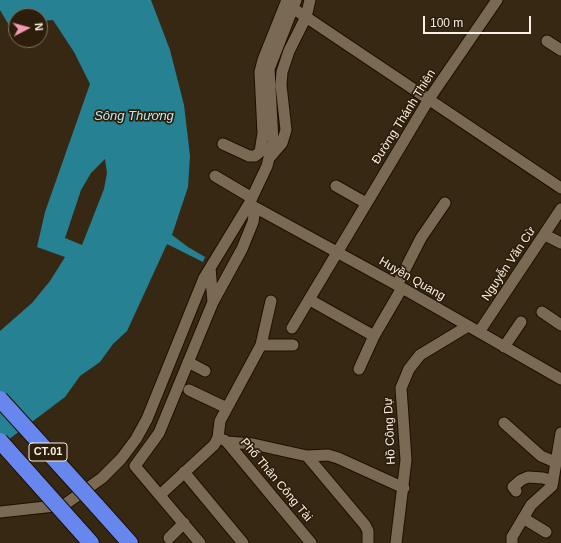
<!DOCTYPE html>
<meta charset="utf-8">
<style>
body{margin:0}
#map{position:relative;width:561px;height:543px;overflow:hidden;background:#372814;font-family:Helvetica,sans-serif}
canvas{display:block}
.north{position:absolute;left:8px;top:8px;width:40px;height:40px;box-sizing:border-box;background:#2c1e0a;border:1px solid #7e7261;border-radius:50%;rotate:84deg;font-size:11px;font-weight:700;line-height:16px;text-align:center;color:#f9efe3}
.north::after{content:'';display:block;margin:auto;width:14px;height:18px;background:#f19ab3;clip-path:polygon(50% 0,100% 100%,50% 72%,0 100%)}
.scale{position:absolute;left:423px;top:16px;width:108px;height:18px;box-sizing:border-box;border:2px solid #f9efe3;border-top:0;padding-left:5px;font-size:12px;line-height:14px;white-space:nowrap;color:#f9efe3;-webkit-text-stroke:3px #2c1e0a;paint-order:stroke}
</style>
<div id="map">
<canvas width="561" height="543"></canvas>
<div class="north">N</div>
<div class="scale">100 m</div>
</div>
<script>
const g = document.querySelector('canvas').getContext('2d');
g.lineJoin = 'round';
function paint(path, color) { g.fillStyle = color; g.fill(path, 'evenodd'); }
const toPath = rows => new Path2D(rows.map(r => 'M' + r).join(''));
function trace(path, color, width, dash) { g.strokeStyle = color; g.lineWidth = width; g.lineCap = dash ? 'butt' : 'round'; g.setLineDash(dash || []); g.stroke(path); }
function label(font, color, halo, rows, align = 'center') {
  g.font = font + ' Helvetica,sans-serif'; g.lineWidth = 3.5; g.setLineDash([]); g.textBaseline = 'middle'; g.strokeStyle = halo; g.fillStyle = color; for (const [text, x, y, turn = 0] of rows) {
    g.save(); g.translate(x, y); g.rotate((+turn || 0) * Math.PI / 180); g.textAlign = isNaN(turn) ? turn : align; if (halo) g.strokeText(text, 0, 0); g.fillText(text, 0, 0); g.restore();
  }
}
const water = toPath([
 [0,0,151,0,170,50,184,105,190,156,188,187,172,235,188,247,205,257,203,262,167,244,127,331,113,344,100,362,80,376,65,397,0,446,0,331,32,303,50,281,65,257,37,247,45,212,90,84,74,52,53,20,40,21,40,16,16,16,16,30,13,32,0,10],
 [105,159,107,173,104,189,82,245,65,238,81,190,91,173]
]);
const minor = toPath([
 [294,9,561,188],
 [547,41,561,50],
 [223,144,249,156,255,156,260,152,263,133,260,72,263,60,287,0],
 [271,156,282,143,286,130,281,85,282,72,289,51,306,17,310,0],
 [215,176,252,198],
 [336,186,366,203],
 [249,204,397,285,561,379],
 [545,235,561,243],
 [210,268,213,302],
 [397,285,421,238,445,203],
 [310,300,374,336],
 [542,312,561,325],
 [292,328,429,99,497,0],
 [479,332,561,209],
 [261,345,293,345],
 [504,347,521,322],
 [188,362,205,371],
 [359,369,374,336,402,288],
 [189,390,227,408],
 [504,423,541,456,555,462],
 [224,440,227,442,311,543],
 [227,442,253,444,307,456,365,525,368,531,368,543],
 [307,456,328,455,338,458,404,488],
 [184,472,243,543],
 [516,491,513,487,521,480,528,477,543,478,553,481],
 [160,495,214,445,218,438,220,421,261,345,271,301],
 [0,512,64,505,102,478,121,459,136,439,147,419,204,278,249,204,267,166,273,142,269,69,296,0],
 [523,518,546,532],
 [169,538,184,523],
 [200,543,135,466,159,433,213,302,242,249,253,222,255,208],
 [396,543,406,460,401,388,409,369,420,355,468,326],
 [512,543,512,537,531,505,552,486,561,433]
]);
const highway = toPath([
 [96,505,130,543],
 [74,524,91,543]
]);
const highwayBridge = toPath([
 [0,399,96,505],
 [0,441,74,524]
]);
const shields = [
 [48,452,38]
];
const shieldNames = [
 ["CT.01",48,452]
];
const streetNames = [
 ["Đường Thánh Thiên",404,117,-58],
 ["Nguyễn Văn Cừ",509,264,-56],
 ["Huyền Quang",412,279,30],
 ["Hồ Công Dự",390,431,-93],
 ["Phố Thân Công Tài",276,480,50]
];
const waterNames = [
 ["Sông Thương",134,116]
];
paint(water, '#268193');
trace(minor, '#1e1000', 13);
trace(highway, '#1e1000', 18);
trace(minor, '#7a6a53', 11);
trace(highway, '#6787ef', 16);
trace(highwayBridge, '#1e1000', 18, []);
trace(highwayBridge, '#6787ef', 16);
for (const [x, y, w] of shields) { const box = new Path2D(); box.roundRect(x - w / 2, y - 9, w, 18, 3); g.fillStyle = '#2c1e0a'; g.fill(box); trace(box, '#f9efe3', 1); }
label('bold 11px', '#f9efe3', null, shieldNames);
label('12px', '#f9efe3', '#2c1e0a', streetNames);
label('italic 13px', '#b5e8f5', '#2c1e0a', waterNames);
</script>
